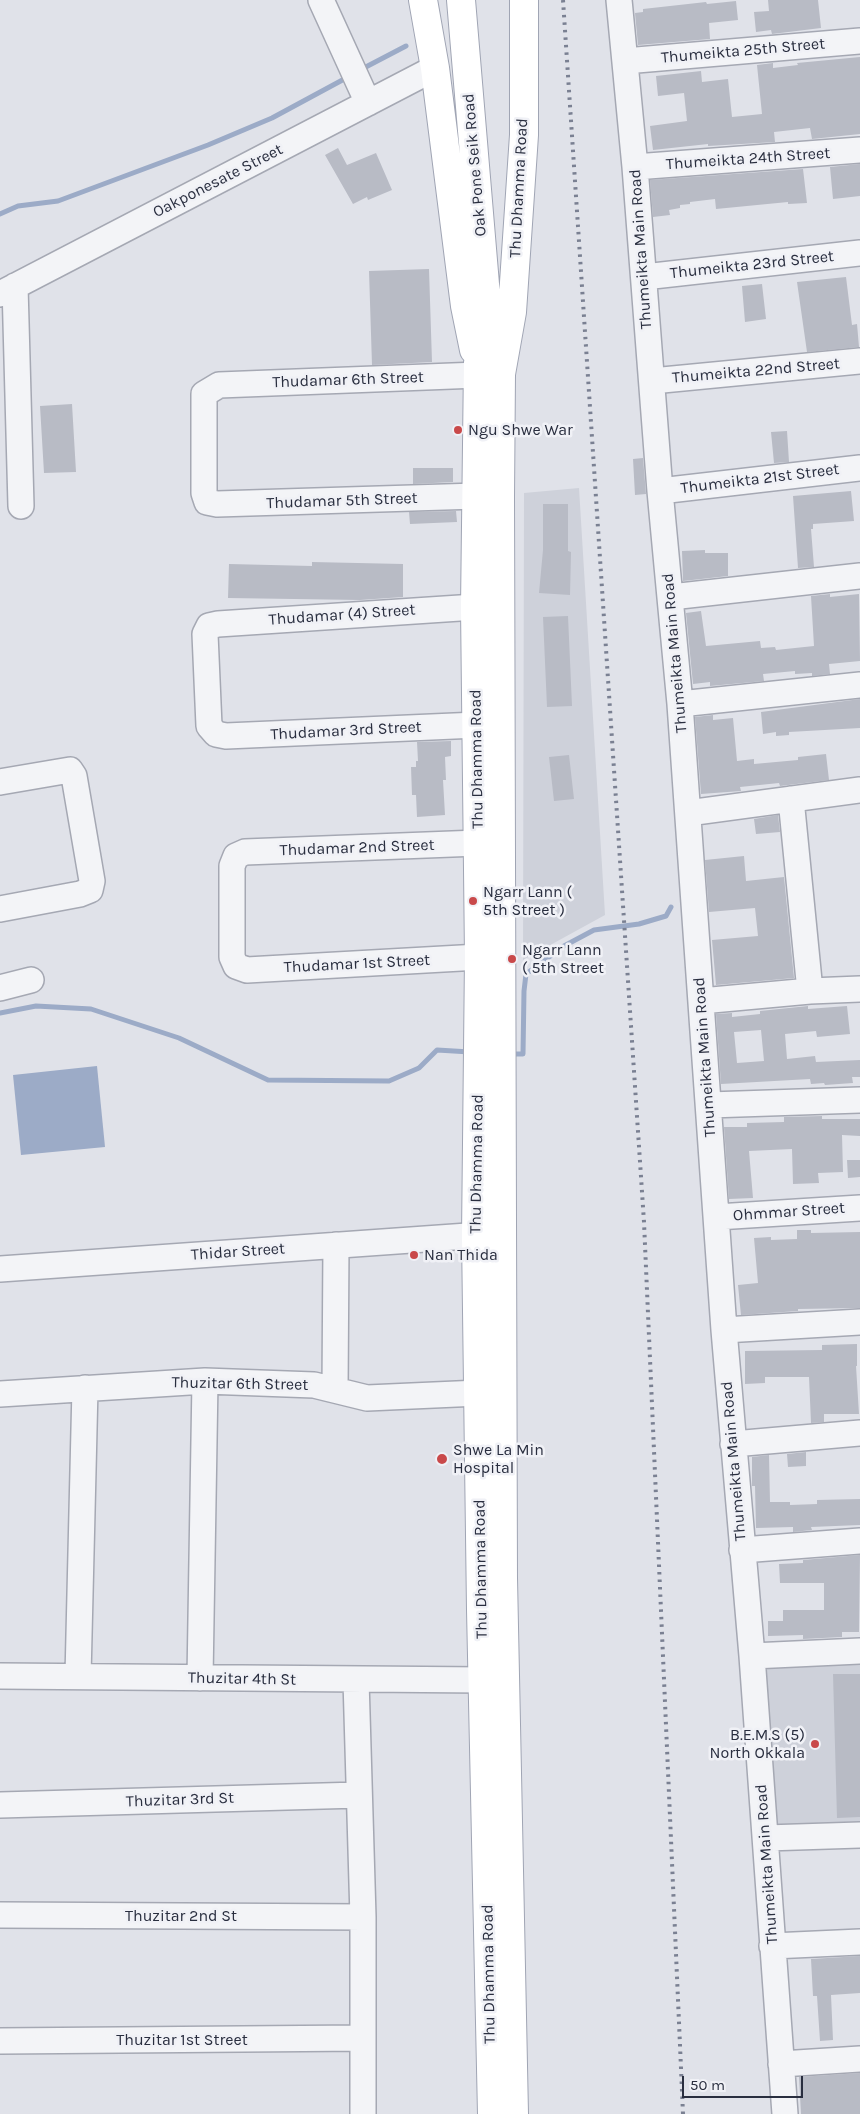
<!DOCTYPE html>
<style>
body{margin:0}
#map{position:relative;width:860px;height:2114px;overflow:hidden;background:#e0e2e9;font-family:Karla,sans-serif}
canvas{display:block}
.scale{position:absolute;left:682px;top:2076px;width:121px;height:22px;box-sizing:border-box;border:2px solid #292e3f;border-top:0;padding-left:6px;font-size:15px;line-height:18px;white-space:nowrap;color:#292e3f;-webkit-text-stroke:4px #f0f1f6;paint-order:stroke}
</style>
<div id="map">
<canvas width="860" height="2114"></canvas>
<div class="scale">50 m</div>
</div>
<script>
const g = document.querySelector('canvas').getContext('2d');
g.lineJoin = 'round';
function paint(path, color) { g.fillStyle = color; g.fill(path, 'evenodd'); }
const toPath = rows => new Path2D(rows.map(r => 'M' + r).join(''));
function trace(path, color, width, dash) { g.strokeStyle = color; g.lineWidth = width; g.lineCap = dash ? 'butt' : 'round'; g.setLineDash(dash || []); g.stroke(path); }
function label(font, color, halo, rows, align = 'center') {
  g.font = font + ' Karla,sans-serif'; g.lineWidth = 5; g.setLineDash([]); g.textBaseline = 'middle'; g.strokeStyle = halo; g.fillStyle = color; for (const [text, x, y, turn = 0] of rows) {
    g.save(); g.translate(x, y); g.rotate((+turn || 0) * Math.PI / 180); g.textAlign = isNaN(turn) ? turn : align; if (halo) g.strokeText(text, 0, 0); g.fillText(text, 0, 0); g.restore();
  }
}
const built = toPath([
 [579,488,605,915,523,960,524,493],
 [860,1660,860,1825,777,1826,764,1664]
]);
const water = toPath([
 [97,1066,105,1147,21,1155,13,1075]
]);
const stream = toPath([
 [360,70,406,46],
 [0,214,18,206,58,201,208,145,272,118,348,77],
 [0,1013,36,1006,91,1009,179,1038,268,1080,389,1081,419,1068,437,1050,470,1052],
 [511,1054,523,1054,524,991,526,974,564,946,594,930,639,924,666,916,671,907]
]);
const building = toPath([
 [768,0,818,0,821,28,772,34,771,30,756,32,754,12,769,11],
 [736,1,738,20,709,23,710,39,638,45,635,13,643,12,643,9,706,2,707,4],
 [860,57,860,134,812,139,810,128,774,132,775,142,708,146,708,144,653,150,650,126,687,121,684,93,658,96,656,76,701,71,702,82,728,79,732,117,762,114,757,65,773,63,773,68,798,65,797,63],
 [338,148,347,165,376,153,392,190,368,200,367,197,353,204,325,155],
 [860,164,860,196,833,199,830,167],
 [803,169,807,203,788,204,788,202,716,209,715,199,690,202,690,204,680,205,680,208,669,210,670,215,653,217,650,180],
 [429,269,432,362,372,365,369,271],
 [846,277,852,325,857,324,859,347,807,352,797,282],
 [762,284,766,319,745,322,742,286],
 [72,404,76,472,44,473,40,406],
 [787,431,789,462,774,463,771,432],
 [643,458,646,494,635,495,633,459],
 [413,468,453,468,453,482,413,484],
 [851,491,854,521,813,524,813,529,811,529,814,567,798,568,793,496],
 [543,504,568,504,568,551,571,552,570,595,539,593,543,550],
 [456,511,457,522,410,524,409,512],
 [705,550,705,553,728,553,728,576,683,581,682,551],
 [312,562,403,564,403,597,360,600,228,598,229,564,312,566],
 [830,594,830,597,859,594,860,661,829,664,830,674,812,676,812,673,795,674,795,671,763,674,764,681,710,686,710,682,693,684,686,613,701,611,706,646,760,641,761,648,775,647,776,650,814,646,811,596],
 [568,616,572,706,547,707,543,617],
 [860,699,860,728,789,732,789,735,776,736,776,732,763,734,761,712],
 [713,715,713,720,733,718,737,761,754,759,754,764,798,760,798,757,826,754,829,780,780,786,779,783,740,787,741,791,701,794,695,717],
 [451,741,451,756,445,757,446,780,443,780,445,815,417,817,416,795,412,795,411,767,416,767,416,761,418,761,417,742],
 [569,755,574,799,554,801,549,757],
 [778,815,780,832,756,834,754,819],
 [744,856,746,881,784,877,794,978,716,985,712,940,758,936,755,908,709,912,705,860],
 [808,1006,808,1009,847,1006,850,1034,817,1037,816,1031,785,1034,787,1059,815,1056,816,1062,860,1060,860,1077,852,1077,853,1083,825,1085,824,1083,811,1084,810,1079,721,1084,716,1014,732,1013,732,1017,760,1014,760,1011],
 [761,1030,764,1061,737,1063,734,1032],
 [822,1116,822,1119,860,1119,860,1136,842,1135,843,1172,818,1173,819,1183,793,1184,792,1149,749,1151,753,1198,729,1199,724,1127,747,1127,747,1123,784,1122,784,1117],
 [847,1160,860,1160,860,1177,848,1178],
 [797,1230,811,1230,811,1233,860,1232,860,1308,798,1309,798,1311,741,1315,738,1285,758,1283,754,1238,771,1237,771,1240,797,1239],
 [857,1344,857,1366,856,1366,859,1414,824,1414,824,1422,811,1423,809,1377,765,1377,765,1383,745,1384,745,1351,822,1350,822,1345],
 [806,1452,806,1466,788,1467,787,1454],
 [769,1455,770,1502,790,1502,790,1505,817,1504,817,1500,860,1499,860,1525,811,1527,812,1530,793,1532,793,1527,756,1528,755,1486,752,1486,752,1457],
 [860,1555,859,1632,842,1632,842,1637,803,1639,803,1635,768,1636,768,1621,783,1621,783,1610,824,1610,824,1583,780,1583,779,1564,803,1563,803,1560],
 [833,1674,860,1674,860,1817,837,1818],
 [860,1956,860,1993,831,1995,833,2040,820,2041,817,1996,813,1996,811,1959],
 [860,2073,860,2114,801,2114,799,2077]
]);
const minor = toPath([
 [321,0,368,103],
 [619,0,635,167,660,491,680,704,724,1330,752,1656,785,2114],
 [625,61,860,41],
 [635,167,860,150],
 [644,277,860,253],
 [15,286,21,506],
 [0,294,435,68],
 [652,381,860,361],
 [660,491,860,468],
 [477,496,217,504,207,502,204,493,204,394,219,385,478,375],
 [671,597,860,576],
 [475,607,218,624,209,626,205,634,209,726,216,734,226,736,477,725],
 [680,704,860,685],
 [0,782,70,770,74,776,92,881,90,890,80,894,0,909],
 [791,799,810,991],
 [688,813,860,790],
 [478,843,245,852,236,856,232,866,232,957,236,966,247,970,479,957],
 [0,988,31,980],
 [701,1001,810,991,860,989],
 [709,1105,860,1100],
 [717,1217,860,1208],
 [0,1269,496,1234],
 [724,1330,860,1322],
 [335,1390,336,1245],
 [0,1394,205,1381,314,1385,367,1398,479,1393],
 [733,1444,860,1433],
 [742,1550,860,1541],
 [752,1656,860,1651],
 [0,1676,484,1680],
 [78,1676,85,1388],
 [200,1678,205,1381],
 [356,1680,363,1917,363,2114],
 [0,1805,359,1795],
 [766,1838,860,1835],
 [0,1915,363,1917],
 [772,1946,860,1942],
 [0,2041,363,2038],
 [781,2064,860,2059]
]);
const major = toPath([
 [423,0,435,68,465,306,474,350],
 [461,0,487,308,478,363,475,607,479,957,476,1236,481,1610,492,2114],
 [514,2114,503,1578,500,497,501,374,512,312,524,135,524,0]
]);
const rail = toPath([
 [563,0,644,1222,683,2114]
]);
const markers = [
 [458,430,5,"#c9494a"],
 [473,901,5,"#c9494a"],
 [512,959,5,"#c9494a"],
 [414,1255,5,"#c9494a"],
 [442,1459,6,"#c9494a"],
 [815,1744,5,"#c9494a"]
];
const streetNames = [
 ["Thumeikta 25th Street",743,51,-5],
 ["Thumeikta 24th Street",748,159,-4],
 ["Oak Pone Seik Road",475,165,-95],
 ["Oakponesate Street",218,181,-27],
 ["Thu Dhamma Road",519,188,-87],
 ["Thumeikta Main Road",641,249,-94],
 ["Thumeikta 23rd Street",752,265,-6],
 ["Thumeikta 22nd Street",756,371,-5],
 ["Thudamar 6th Street",348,380,-2],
 ["Thumeikta 21st Street",760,479,-7],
 ["Thudamar 5th Street",342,501,-2],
 ["Thudamar (4) Street",342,615,-4],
 ["Thumeikta Main Road",675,653,-95],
 ["Thudamar 3rd Street",346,731,-3],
 ["Thu Dhamma Road",477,759,-91],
 ["Thudamar 2nd Street",357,848,-2],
 ["Thudamar 1st Street",357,964,-3],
 ["Thumeikta Main Road",705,1057,-94],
 ["Thu Dhamma Road",477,1164,-89],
 ["Ohmmar Street",789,1212,-4],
 ["Thidar Street",238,1252,-4],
 ["Thuzitar 6th Street",240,1384,1],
 ["Thumeikta Main Road",734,1461,-95],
 ["Thu Dhamma Road",481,1569,-91],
 ["Thuzitar 4th St",242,1679,1],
 ["Thuzitar 3rd St",180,1800,-2],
 ["Thumeikta Main Road",767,1864,-94],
 ["Thuzitar 2nd St",181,1916],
 ["Thu Dhamma Road",489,1974,-91],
 ["Thuzitar 1st Street",182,2040]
];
const poiNames = [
 ["Ngu Shwe War",468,430],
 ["Ngarr Lann (",483,892],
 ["5th Street )",483,910],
 ["Ngarr Lann",522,950],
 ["( 5th Street",522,968],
 ["Nan Thida",424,1255],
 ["Shwe La Min",453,1450],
 ["Hospital",453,1468],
 ["B.E.M.S (5)",805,1735,"right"],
 ["North Okkala",805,1753,"right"]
];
paint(built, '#ced1da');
paint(water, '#9cabc7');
trace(stream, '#9cabc7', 5);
paint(building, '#b8bbc5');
trace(minor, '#a5a8b3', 28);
trace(major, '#a0a5b4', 30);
trace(minor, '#f3f4f7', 25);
trace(major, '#fff', 28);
trace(rail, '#7a8092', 4, [2.5, 5]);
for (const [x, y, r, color] of markers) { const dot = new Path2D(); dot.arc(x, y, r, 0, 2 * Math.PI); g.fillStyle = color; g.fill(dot); trace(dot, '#f0f1f6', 2); }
label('16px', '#292e3f', '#f0f1f6', streetNames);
label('16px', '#292e3f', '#f0f1f6', poiNames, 'left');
</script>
